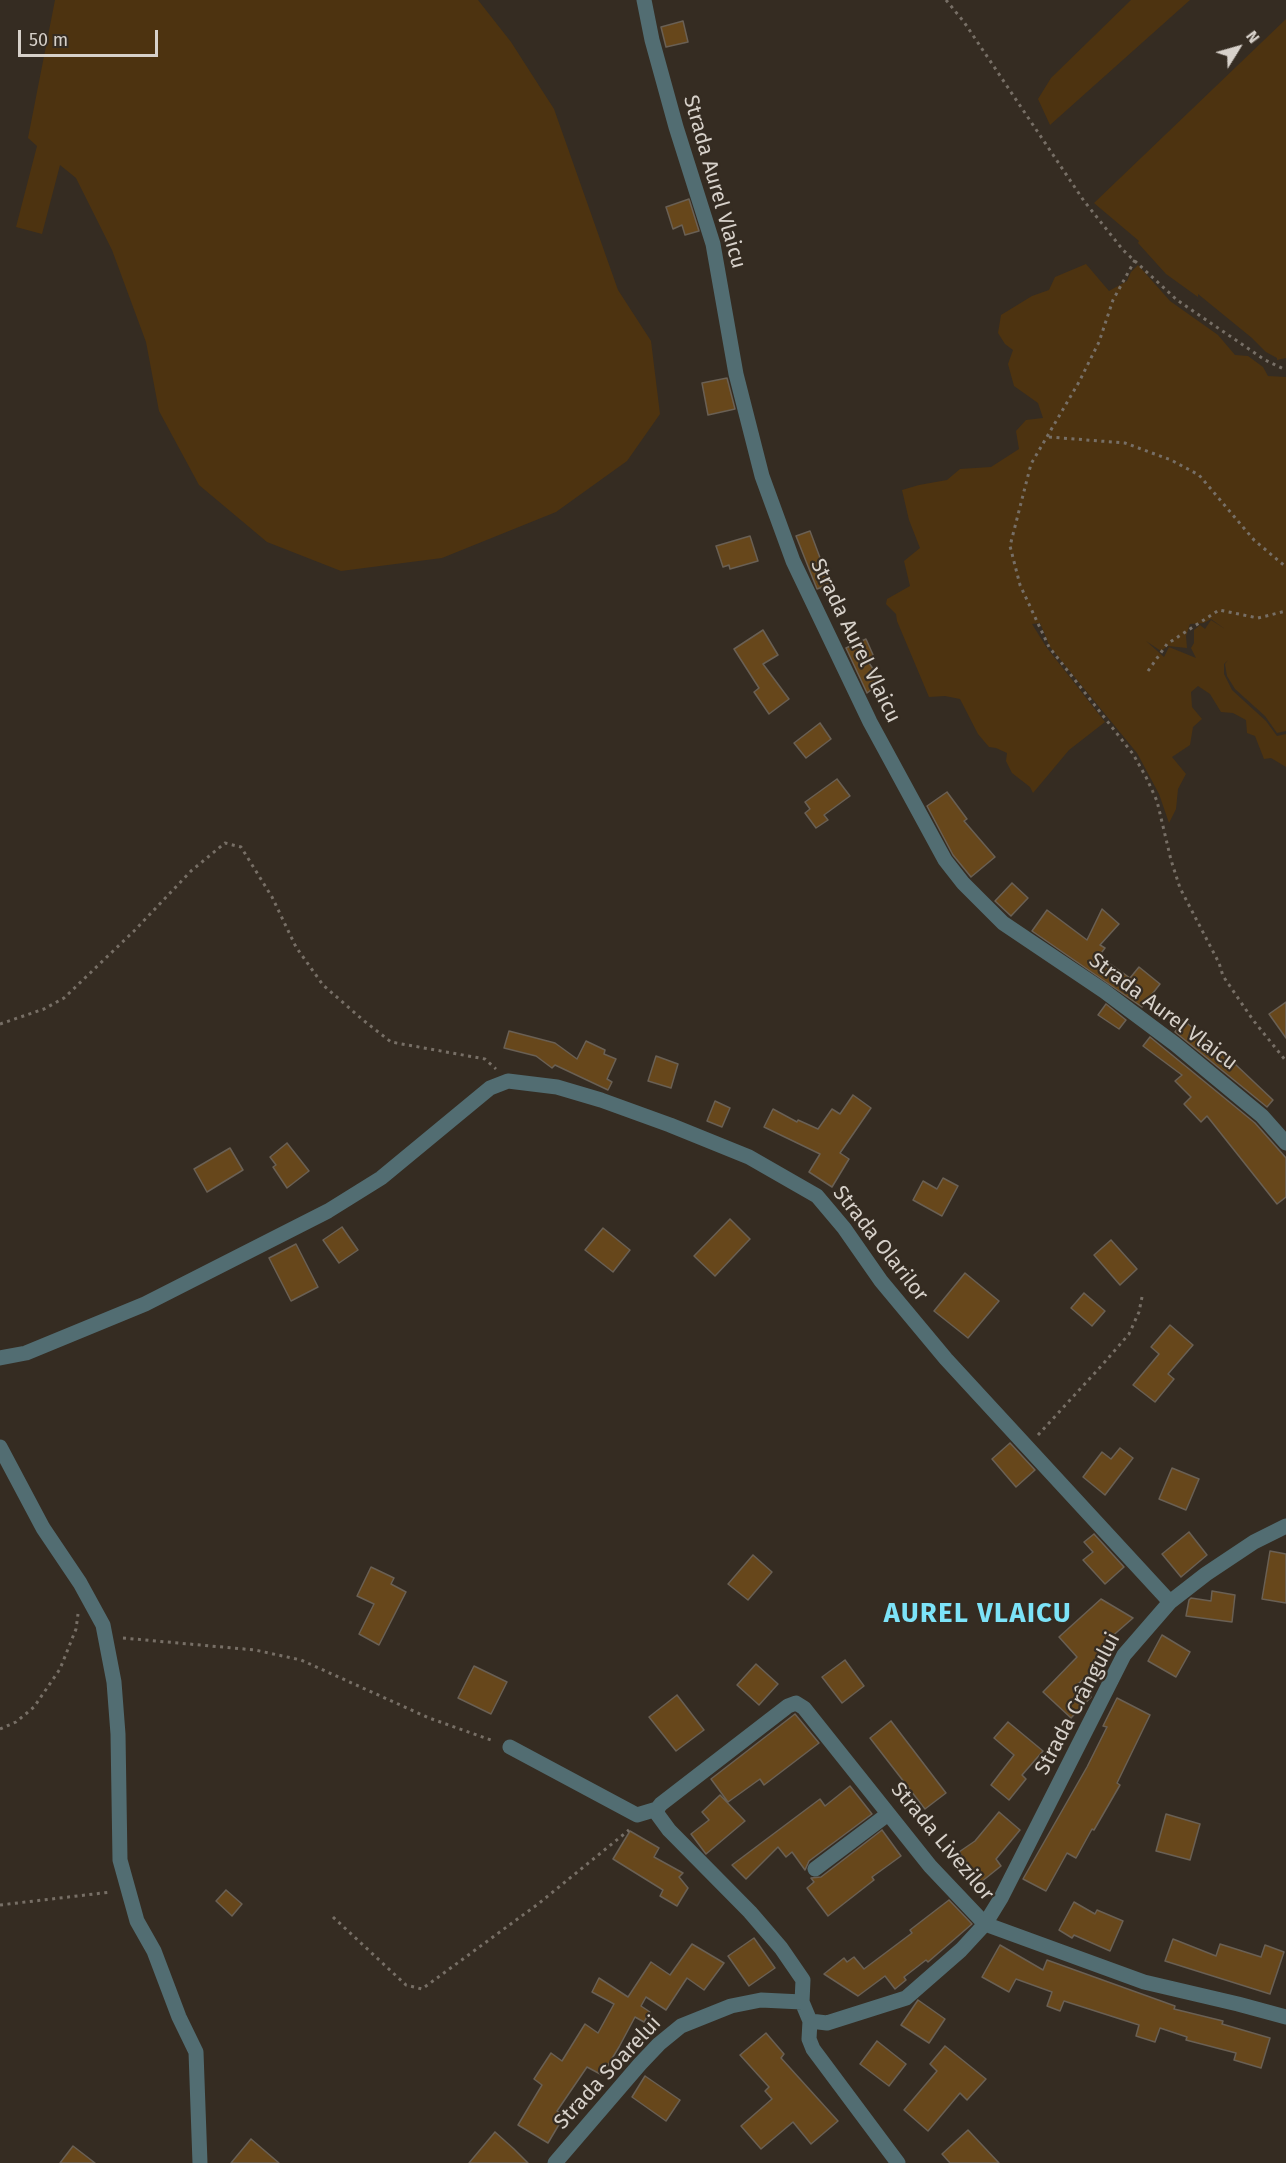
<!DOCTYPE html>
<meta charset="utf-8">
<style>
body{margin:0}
#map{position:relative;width:1286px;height:2163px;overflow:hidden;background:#352c22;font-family:"Fira Sans",sans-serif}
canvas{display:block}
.north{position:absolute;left:1208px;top:18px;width:60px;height:60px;-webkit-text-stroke:4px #352c22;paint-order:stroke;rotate:53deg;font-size:16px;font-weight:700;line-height:24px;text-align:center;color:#d7d1ca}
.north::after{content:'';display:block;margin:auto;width:21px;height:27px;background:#d7d1ca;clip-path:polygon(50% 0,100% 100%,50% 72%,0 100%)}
.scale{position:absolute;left:18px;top:30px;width:140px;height:27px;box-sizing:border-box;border:3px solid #d7d1ca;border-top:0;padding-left:8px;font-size:18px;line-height:21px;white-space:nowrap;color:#d7d1ca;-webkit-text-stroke:4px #352c22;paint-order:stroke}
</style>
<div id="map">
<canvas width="1286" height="2163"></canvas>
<div class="north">N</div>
<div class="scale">50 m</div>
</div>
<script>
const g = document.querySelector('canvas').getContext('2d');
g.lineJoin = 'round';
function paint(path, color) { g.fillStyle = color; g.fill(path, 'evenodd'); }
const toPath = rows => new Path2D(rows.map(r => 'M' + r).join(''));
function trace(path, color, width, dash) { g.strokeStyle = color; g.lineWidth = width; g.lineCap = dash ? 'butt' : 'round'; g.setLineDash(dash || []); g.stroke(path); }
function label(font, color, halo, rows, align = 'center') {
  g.font = font + ' "Fira Sans",sans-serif'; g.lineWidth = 4.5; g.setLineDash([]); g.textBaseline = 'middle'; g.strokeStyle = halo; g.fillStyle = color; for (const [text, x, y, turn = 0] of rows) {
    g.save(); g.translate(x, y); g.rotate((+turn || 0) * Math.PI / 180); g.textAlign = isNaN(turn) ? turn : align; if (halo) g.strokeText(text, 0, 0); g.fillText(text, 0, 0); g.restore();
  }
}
const green = toPath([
 [55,0,478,0,511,42,554,109,618,290,651,341,660,414,627,461,556,512,442,558,341,571,267,542,199,485,159,411,146,342,112,250,76,178,60,165,42,234,16,227,37,146,28,138],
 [1131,0,1190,0,1050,125,1038,99,1051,78],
 [1286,19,1286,358,1277,360,1277,358,1266,352,1252,338,1198,294,1198,297,1166,274,1138,243,1139,241,1094,203],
 [1086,264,1109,291,1127,281,1131,272,1138,265,1170,301,1218,335,1235,355,1248,356,1263,367,1268,376,1286,377,1286,731,1277,733,1265,716,1235,689,1227,676,1225,664,1228,660,1224,664,1224,674,1232,690,1266,721,1277,736,1286,734,1286,767,1271,758,1264,759,1255,736,1247,733,1246,720,1233,713,1221,712,1210,694,1198,686,1191,692,1192,707,1202,719,1193,727,1190,745,1172,757,1186,774,1178,789,1176,809,1169,823,1159,794,1137,753,1050,647,1040,623,1032,624,1047,648,1105,722,1069,750,1033,793,1030,787,1012,773,1006,761,1007,753,996,748,989,747,978,734,960,699,945,696,929,697,897,621,896,614,886,604,887,599,910,586,904,561,920,548,909,520,902,490,919,485,947,480,960,469,991,467,1019,449,1016,431,1026,420,1043,418,1038,403,1014,386,1008,364,1013,350,1005,344,998,333,1001,315,1032,296,1049,290,1055,277],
 [1211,619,1225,629,1211,620,1205,629,1200,625,1194,630,1194,643,1191,648,1196,658,1169,647,1164,657,1146,641,1161,651,1168,646,1187,648,1186,636,1190,624,1204,623]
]);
const building = toPath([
 [683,21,688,42,666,47,661,27,683,21],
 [689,199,699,231,685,235,682,225,673,229,666,207,689,199],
 [727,378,735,409,708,415,702,383,727,378],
 [810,531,825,571,827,570,833,583,817,589,796,536,810,531],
 [750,536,758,561,730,569,729,565,723,567,716,546,750,536],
 [763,630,778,655,763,664,789,699,769,714,754,692,759,688,734,649,763,630],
 [866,639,874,657,867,660,882,682,867,693,846,648,866,639],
 [820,723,831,739,806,758,794,743,820,723],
 [837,779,850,796,824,815,828,820,816,828,805,813,810,809,805,802,837,779],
 [947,792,967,819,964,821,995,857,971,877,953,855,927,806,947,792],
 [1012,883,1028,898,1011,916,995,901,1012,883],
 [1102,909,1119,924,1100,945,1105,948,1099,956,1130,978,1139,967,1160,984,1142,1007,1032,931,1047,910,1087,940,1102,909],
 [1286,1002,1286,1038,1269,1014,1286,1002],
 [1106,1004,1126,1020,1119,1029,1098,1015,1106,1004],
 [1183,1020,1236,1062,1235,1064,1273,1100,1267,1107,1175,1032,1183,1020],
 [509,1031,555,1043,577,1059,586,1041,605,1050,604,1054,616,1059,607,1079,612,1082,608,1090,555,1065,552,1068,536,1056,504,1048,509,1031],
 [1150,1037,1255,1123,1286,1158,1286,1197,1277,1204,1207,1116,1201,1122,1184,1104,1191,1097,1175,1081,1182,1075,1143,1046,1150,1037],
 [656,1056,678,1064,671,1088,648,1081,656,1056],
 [853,1095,871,1108,840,1153,849,1159,832,1187,809,1172,820,1154,764,1127,773,1109,797,1122,798,1120,818,1129,832,1109,840,1114,853,1095],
 [715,1101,730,1108,722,1127,707,1121,715,1101],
 [287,1143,309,1171,287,1188,273,1167,276,1165,270,1157,287,1143],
 [230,1148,243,1170,207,1192,194,1169,230,1148],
 [943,1178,958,1186,942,1216,913,1200,923,1181,937,1189,943,1178],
 [730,1219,750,1239,715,1276,694,1256,730,1219],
 [342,1227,358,1250,339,1263,323,1240,342,1227],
 [603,1228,630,1250,613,1272,585,1250,603,1228],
 [1111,1240,1137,1269,1120,1285,1094,1255,1111,1240],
 [296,1244,318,1287,291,1301,269,1258,296,1244],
 [965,1273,999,1301,968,1338,934,1311,965,1273],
 [1084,1293,1105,1311,1092,1326,1071,1308,1084,1293],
 [1170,1325,1193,1345,1168,1374,1174,1379,1155,1402,1133,1385,1159,1354,1151,1347,1170,1325],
 [1010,1443,1035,1470,1016,1487,992,1459,1010,1443],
 [1120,1448,1133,1458,1105,1495,1083,1477,1102,1452,1111,1459,1120,1448],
 [1172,1468,1199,1479,1186,1510,1159,1499,1172,1468],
 [1189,1532,1207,1555,1181,1577,1162,1554,1189,1532],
 [1094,1534,1124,1567,1105,1584,1083,1560,1093,1552,1084,1542,1094,1534],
 [1270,1551,1286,1554,1286,1603,1262,1599,1270,1551],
 [753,1555,772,1572,748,1600,728,1584,753,1555],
 [371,1567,394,1578,391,1584,406,1592,379,1645,359,1634,374,1604,357,1596,371,1567],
 [1212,1591,1235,1595,1232,1622,1186,1616,1189,1600,1191,1598,1211,1601,1212,1591],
 [1101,1599,1133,1618,1101,1646,1109,1656,1078,1684,1091,1697,1071,1718,1043,1692,1077,1657,1059,1637,1101,1599],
 [1162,1635,1190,1652,1176,1677,1148,1661,1162,1635],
 [845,1660,864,1686,842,1703,822,1677,845,1660],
 [756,1664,778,1684,759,1705,737,1685,756,1664],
 [474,1666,507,1682,491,1714,458,1698,474,1666],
 [677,1695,704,1730,676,1751,649,1717,677,1695],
 [1117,1698,1150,1715,1117,1783,1120,1785,1094,1830,1092,1829,1076,1858,1067,1853,1046,1891,1023,1879,1087,1767,1107,1727,1103,1726,1117,1698],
 [795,1714,819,1743,764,1785,760,1779,728,1802,711,1779,795,1714],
 [891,1721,946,1793,925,1809,870,1738,891,1721],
 [1008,1722,1043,1751,1022,1775,1026,1779,1009,1800,991,1785,1014,1755,994,1738,1008,1722],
 [850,1786,872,1814,809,1861,805,1870,792,1852,786,1857,778,1847,746,1879,732,1865,820,1799,825,1806,850,1786],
 [720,1795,745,1821,706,1854,691,1834,709,1820,702,1812,720,1795],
 [999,1812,1020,1830,996,1859,1001,1866,981,1882,959,1852,975,1841,999,1812],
 [1166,1814,1200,1824,1190,1860,1156,1851,1166,1814],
 [882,1830,901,1856,872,1877,874,1880,828,1916,807,1888,814,1882,811,1878,821,1877,882,1830],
 [630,1831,659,1848,654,1857,683,1873,679,1877,688,1888,677,1906,660,1896,663,1890,613,1859,630,1831],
 [226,1890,242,1904,232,1916,216,1901,226,1890],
 [949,1900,972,1924,928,1962,926,1960,904,1977,906,1980,895,1989,885,1976,858,1996,824,1974,844,1958,847,1962,854,1957,864,1969,912,1933,910,1930,949,1900],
 [1074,1902,1095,1914,1097,1910,1123,1921,1110,1951,1074,1935,1072,1938,1059,1930,1074,1902],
 [754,1938,775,1968,749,1986,728,1956,754,1938],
 [1173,1939,1216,1956,1220,1944,1261,1957,1265,1945,1284,1952,1270,1994,1165,1961,1173,1939],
 [692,1944,724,1963,704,1990,687,1978,666,2010,646,1997,641,2006,650,2012,644,2022,635,2017,619,2047,602,2075,587,2067,557,2111,564,2116,548,2143,518,2125,542,2085,534,2079,551,2053,562,2061,585,2024,598,2033,614,2004,592,1992,599,1978,628,1997,651,1962,670,1975,692,1944],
 [1000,1945,1043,1970,1047,1960,1175,2006,1174,2009,1223,2021,1222,2024,1270,2038,1261,2068,1234,2060,1236,2053,1186,2040,1187,2037,1160,2028,1155,2042,1136,2036,1139,2025,1064,2001,1060,2011,1047,2006,1052,1992,1016,1979,1009,1992,982,1977,1000,1945],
 [918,2000,945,2019,929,2043,901,2025,918,2000],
 [766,2033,784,2054,781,2058,838,2121,811,2144,793,2122,761,2149,741,2126,772,2099,765,2091,769,2087,740,2055,766,2033],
 [877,2041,906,2064,889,2086,860,2064,877,2041],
 [945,2046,986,2079,967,2100,960,2093,928,2131,904,2110,937,2071,930,2064,945,2046],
 [645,2076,680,2100,666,2121,632,2097,645,2076],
 [968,2130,999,2163,950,2163,942,2154,968,2130],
 [495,2132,514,2149,528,2163,469,2163,495,2132],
 [251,2139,279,2163,231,2163,251,2139],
 [73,2146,95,2163,60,2163,73,2146]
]);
const path = toPath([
 [946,0,964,22,1084,201,1123,250,1177,300,1265,360,1286,370],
 [1135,260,1113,300,1099,342,1079,382,1031,464,1010,546,1020,585,1049,647,1133,754,1146,777,1157,801,1171,860,1180,888,1219,963,1223,976,1253,1020,1286,1061],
 [1049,437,1125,443,1171,460,1199,475,1254,540,1286,567],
 [1148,671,1167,644,1219,610,1258,618,1286,611],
 [0,1024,44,1009,64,998,134,931,191,871,225,843,241,847,272,897,296,947,323,985,363,1020,391,1042,485,1059,496,1069],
 [1038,1435,1103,1364,1129,1334,1139,1312,1142,1297],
 [123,1638,255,1650,301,1660,429,1718,494,1741],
 [0,1729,16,1722,34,1707,60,1669,76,1629,78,1614],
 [0,1905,111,1892],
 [333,1917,406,1985,422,1989,538,1904,629,1830]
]);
const minor = toPath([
 [644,0,652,40,676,127,713,244,736,374,762,476,793,561,870,722,945,860,963,883,1003,923,1104,991,1175,1044,1262,1116,1286,1143],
 [0,1358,26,1353,145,1304,328,1211,381,1178,490,1088,508,1081,557,1087,601,1100,670,1125,749,1157,817,1196,844,1228,881,1281,946,1359,1170,1602],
 [0,1447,43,1528,80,1583,103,1625,114,1682,118,1734,120,1860,137,1921,154,1951,179,2017,196,2052,200,2163],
 [510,1747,637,1815,657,1809],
 [815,1869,888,1814],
 [810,2021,802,2002,803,1980,781,1948,750,1912,669,1830,658,1815,657,1809,661,1804,788,1706,796,1703,804,1708,930,1866,985,1924,1144,1982,1238,2004,1286,2017],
 [555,2163,640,2064,659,2044,681,2026,731,2006,761,2000,802,2002],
 [898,2163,813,2049,809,2039,810,2021,827,2023,906,1998,961,1950,985,1924,1001,1898,1124,1655,1170,1602,1206,1574,1254,1542,1286,1526]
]);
const streetNames = [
 ["Strada Aurel Vlaicu",714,182,74],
 ["Strada Aurel Vlaicu",855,641,64],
 ["Strada Aurel Vlaicu",1163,1012,37],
 ["Strada Olarilor",880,1244,52],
 ["Strada Crângului",1078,1704,-62],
 ["Strada Livezilor",942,1842,50],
 ["Strada Soarelui",608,2073,-47]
];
const districtNames = [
 ["AUREL VLAICU",978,1614]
];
paint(green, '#4d3310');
paint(building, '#67471b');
trace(building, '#6a6054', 1.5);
trace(path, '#776f66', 3, [3, 4.5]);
trace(minor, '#526d72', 15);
label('21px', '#d7d1ca', '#352c22', streetNames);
g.letterSpacing = '1.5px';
label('bold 27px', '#7ce3f8', '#352c22', districtNames);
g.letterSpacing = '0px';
</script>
